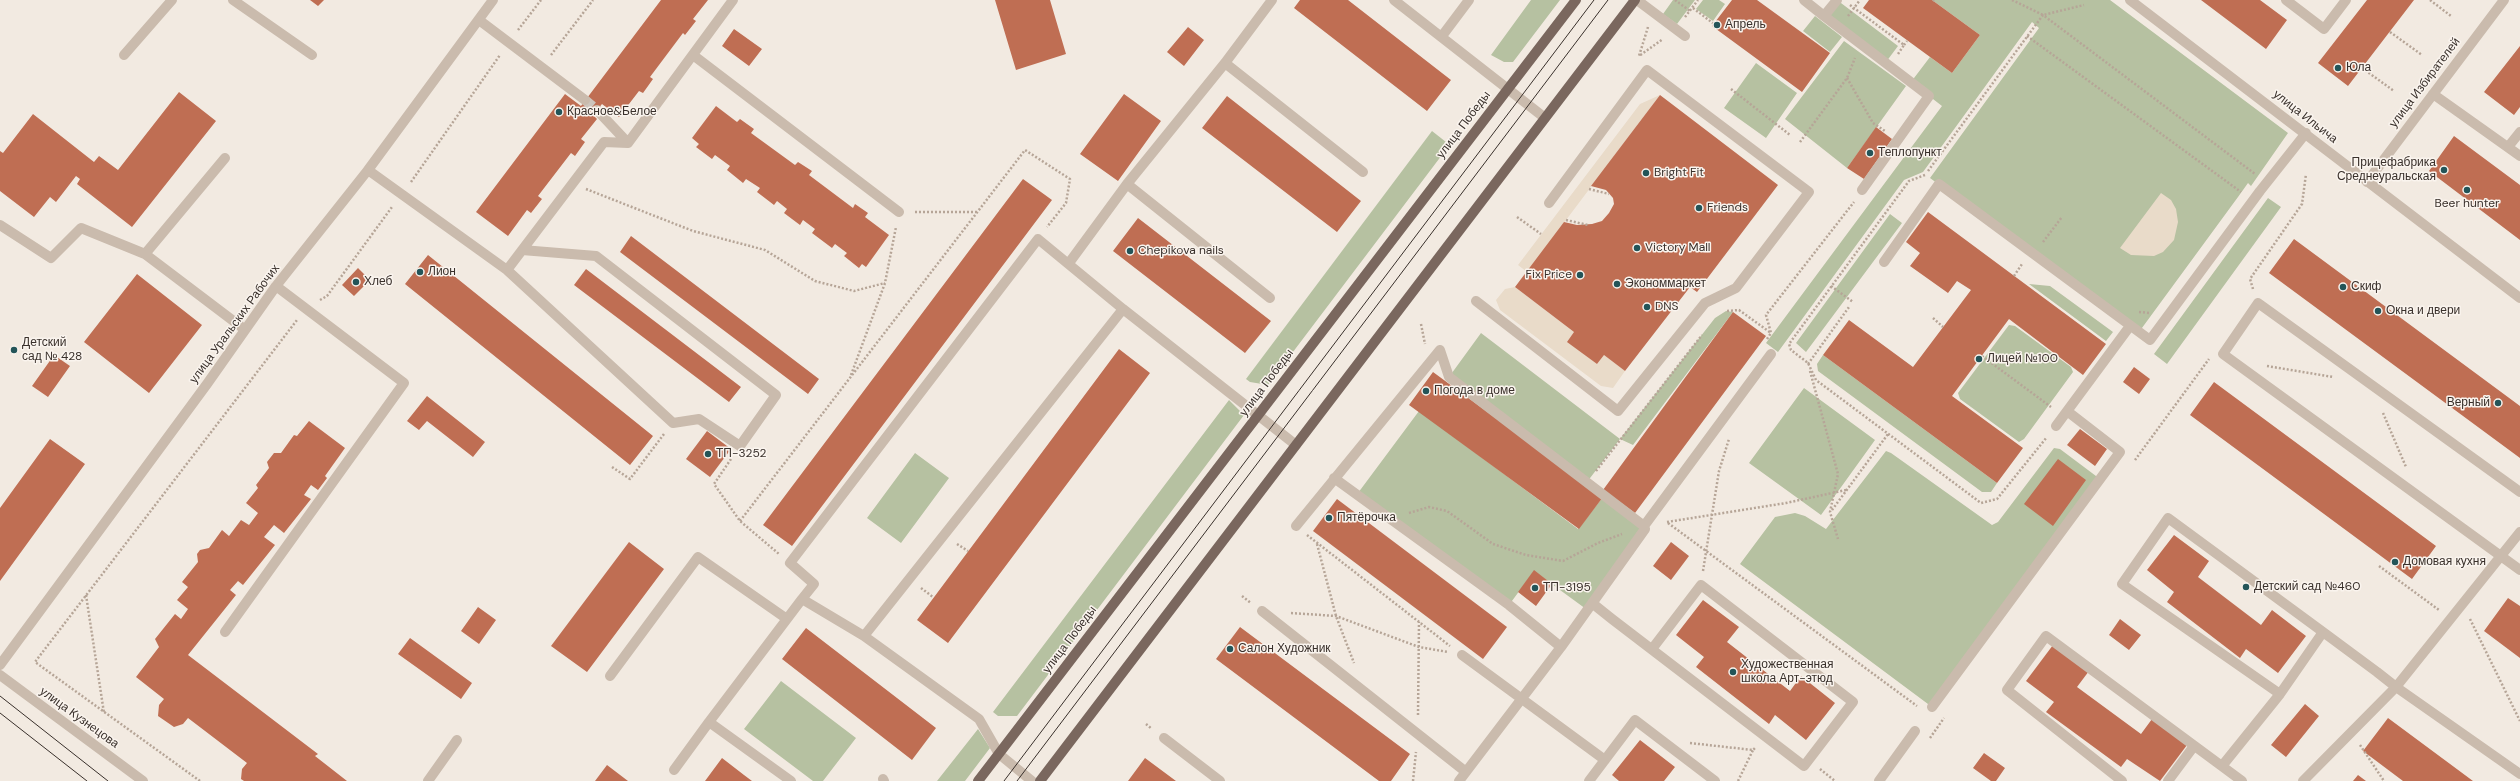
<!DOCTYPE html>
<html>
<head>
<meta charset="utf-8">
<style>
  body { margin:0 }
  canvas { display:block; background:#f2eae1 }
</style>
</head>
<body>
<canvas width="2520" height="781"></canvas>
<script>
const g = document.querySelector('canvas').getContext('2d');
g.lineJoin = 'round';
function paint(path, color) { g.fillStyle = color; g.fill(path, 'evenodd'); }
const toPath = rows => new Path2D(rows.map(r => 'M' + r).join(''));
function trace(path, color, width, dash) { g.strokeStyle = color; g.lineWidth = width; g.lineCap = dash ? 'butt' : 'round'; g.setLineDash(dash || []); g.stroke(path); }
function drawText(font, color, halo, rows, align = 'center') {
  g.font = font + ' "DM Sans",sans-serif'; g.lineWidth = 3; g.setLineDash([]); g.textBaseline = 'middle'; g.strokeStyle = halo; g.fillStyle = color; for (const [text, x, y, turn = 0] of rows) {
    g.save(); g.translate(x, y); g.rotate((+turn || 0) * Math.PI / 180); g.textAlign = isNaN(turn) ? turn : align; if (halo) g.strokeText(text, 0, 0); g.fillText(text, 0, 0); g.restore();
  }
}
const green = toPath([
  [1531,0,1560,0,1513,62,1504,62,1491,55],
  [1673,0,1695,0,1677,24,1663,14],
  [1703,0,1719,0,1725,4,1713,21,1696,9],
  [1837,0,1898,46,1886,62,1824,16],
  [1932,0,2110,0,2288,133,2251,186,2248,183,2238,197,2139,332,1930,178,2039,28,2032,22,1923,172,1904,180,1778,352,1766,343,1942,106,1911,82,1930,57,1952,73,1980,35],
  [1815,16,1842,37,1830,52,1803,31],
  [1844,41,1906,86,1847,168,1785,119],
  [1756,63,1797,93,1766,138,1724,108],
  [1432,131,1446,142,1448,147,1268,385,1250,382,1246,379],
  [2268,198,2281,207,2167,364,2154,354],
  [1890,214,1902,223,1806,352,1796,343],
  [2029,284,2050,286,2113,332,2106,341],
  [1726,311,1733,312,1633,445,1620,439,1587,482,1449,377,1481,333,1620,439,1715,318],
  [2009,325,2015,326,2071,367,2073,372,2024,439,2019,442,1960,399,1958,393],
  [1823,355,1997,483,1991,492,1982,492,1818,371,1817,364],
  [1804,388,1875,440,1821,515,1749,463],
  [1229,400,1244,415,1017,716,998,716,993,712],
  [1419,411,1578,529,1603,497,1645,529,1586,609,1534,571,1509,605,1358,493],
  [2054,448,2060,449,2100,479,1932,707,1740,564,1775,517,1795,513,1805,516,1826,529,1886,451,1891,453,1992,525,1998,522],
  [915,453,949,478,901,543,867,518],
  [781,681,856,738,823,781,813,781,744,729],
  [978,729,990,748,965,781,937,781]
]);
const plaza = toPath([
  [1660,95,1527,272,1518,265,1640,104],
  [2161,193,2171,200,2176,209,2178,222,2174,240,2163,252,2154,256,2131,255,2120,248],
  [1515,287,1574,332,1568,342,1597,364,1604,355,1625,371,1613,388,1601,386,1500,310,1496,300,1505,289]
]);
const building = toPath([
  [310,0,324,0,318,6],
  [661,0,708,0,693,19,696,21,685,35,683,33,650,77,653,79,643,93,639,91,619,117,602,104,593,115,597,119,581,139,585,142,575,156,571,153,538,196,542,199,531,213,527,210,508,236,476,212,565,94,581,106],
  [995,0,1050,0,1066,54,1016,70],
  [1300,0,1348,0,1451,80,1427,111,1294,8],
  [1732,0,1757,0,1830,53,1802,92,1712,26],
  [1869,0,1932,0,1980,35,1952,73,1863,8],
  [2201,0,2260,0,2287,20,2266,49],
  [2367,0,2414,0,2348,86,2318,63],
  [1188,27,1204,40,1184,66,1167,52],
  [734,29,762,49,749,66,722,46],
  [2520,46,2520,107,2514,115,2484,92],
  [179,92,216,121,132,227,77,184,80,179,76,176,56,202,50,197,34,217,0,191,0,151,3,153,33,114,94,162,99,156,118,170],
  [1124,94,1161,121,1118,181,1080,154],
  [1660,95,1778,185,1697,292,1690,287,1625,371,1604,355,1597,364,1567,342,1574,332,1515,287,1564,222,1577,225,1592,224,1602,221,1609,213,1614,204,1613,198,1606,190,1591,186],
  [1227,96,1361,201,1337,232,1202,128],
  [716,106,737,122,740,119,754,129,751,133,795,165,798,162,812,171,809,175,853,208,855,204,868,213,865,217,889,235,866,267,862,264,859,268,844,256,847,253,835,244,832,248,812,233,815,229,803,220,800,225,784,213,787,209,777,201,774,205,757,192,760,188,746,179,743,183,727,170,730,166,715,155,712,159,696,147,699,144,692,138],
  [1876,127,1892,139,1864,179,1847,168],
  [2454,136,2520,185,2520,240,2429,171],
  [1023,179,1052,200,792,546,763,525],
  [1928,212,2106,344,2083,375,2009,319,1952,396,2023,448,1997,483,1823,355,1849,320,1913,367,1971,290,1957,281,1948,293,1910,266,1920,253,1906,242],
  [1138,218,1271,321,1245,353,1113,251],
  [631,236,819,379,808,394,620,252],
  [2294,239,2520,406,2520,458,2269,273],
  [428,255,653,436,630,465,405,284],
  [358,268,370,280,354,296,342,285],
  [586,269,741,387,729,402,574,285],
  [137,274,202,325,149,393,84,342],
  [1733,312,1766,336,1635,513,1603,490],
  [1119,349,1150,373,948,643,917,620],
  [54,355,70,366,48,397,32,386],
  [2134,367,2150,379,2139,394,2123,382],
  [1433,372,1603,497,1579,529,1409,405],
  [2214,382,2436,546,2412,579,2190,415],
  [427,396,485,442,473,457,427,421,419,430,407,421],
  [309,421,345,448,325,476,327,478,318,490,311,485,304,495,311,499,284,533,274,525,264,537,275,545,243,585,238,581,230,590,236,595,188,655,318,754,315,756,347,781,244,781,241,779,242,769,247,763,188,718,183,724,174,727,158,716,159,705,164,699,136,677,159,647,155,639,175,614,181,619,188,609,177,600,188,587,182,582,198,562,197,554,200,550,209,548,222,530,229,536,241,520,249,525,258,513,246,503,258,488,256,485,269,468,267,462,274,453,281,453,294,435,297,436],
  [2080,429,2107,449,2095,466,2067,445],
  [707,431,731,449,710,477,686,459],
  [50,439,85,464,0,581,0,508],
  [2058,459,2086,480,2053,526,2024,504],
  [1337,499,1507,627,1483,659,1313,531],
  [2174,535,2209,561,2198,577,2261,625,2272,610,2306,636,2278,673,2246,649,2240,658,2167,602,2174,592,2147,570],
  [629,542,664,569,587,672,551,646],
  [1671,542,1689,556,1671,580,1653,566],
  [1534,570,1552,584,1536,606,1518,592],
  [2508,598,2520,606,2520,658,2484,631],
  [1703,600,1739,627,1727,642,1790,691,1801,676,1835,703,1806,740,1775,715,1769,724,1696,667,1704,657,1676,635],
  [478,607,496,620,479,644,461,631],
  [2120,619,2141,635,2129,650,2109,635],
  [1240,627,1410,754,1391,781,1379,781,1216,659],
  [806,628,936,728,912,760,782,659],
  [410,638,472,683,461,699,398,654],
  [2053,645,2089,671,2077,687,2141,734,2152,719,2187,745,2160,781,2127,759,2121,767,2046,712,2054,702,2026,681],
  [2305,704,2319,716,2286,757,2271,745],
  [2388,718,2473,781,2403,781,2363,751],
  [1640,740,1675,767,1664,781,1619,781,1612,775],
  [1984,753,2005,768,1996,781,1991,781,1973,768],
  [722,758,744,775,752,781,705,781],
  [1145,758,1176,781,1128,781],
  [607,765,628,781,595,781],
  [2358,775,2366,781,2353,781]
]);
const minorTunnel = toPath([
  [585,100,597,110]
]);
const path = toPath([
  [1675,0,1690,11],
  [2012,0,2043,15,2084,5],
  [2430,0,2451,16],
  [1933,1,1934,0],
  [1850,5,1904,45,1898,54],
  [1693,8,1714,24],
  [1848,16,1860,0],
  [1685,17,1698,0],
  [1648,27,1639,56,1663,39],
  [518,30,541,0],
  [2390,32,2422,55],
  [2027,36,2241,192],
  [1904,45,1907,41],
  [551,55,593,0],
  [2362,68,2394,91],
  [1847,78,1873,123,1885,131],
  [1731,89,1790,135],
  [1800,142,1847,78,1855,58],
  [1928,171,2043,15,2255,174],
  [1925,175,1909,181,1789,344,1791,350,1808,363,1816,380,1981,503,1997,499,2047,437],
  [411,182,500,55],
  [586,189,693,231,765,250,815,281,854,291,885,283],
  [1589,189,1609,194],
  [915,212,978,212],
  [1517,217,1541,234],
  [1566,220,1588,225],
  [2043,242,2062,217],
  [2014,276,2022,264],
  [1831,286,1853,302],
  [2253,289,2250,279,2302,204,2306,174],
  [320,300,327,296,392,207],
  [1727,311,1739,310,1771,333],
  [2139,312,2150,313],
  [1933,318,1943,327],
  [1421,324,1425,344],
  [1767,339,1771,333,1766,315,1854,202],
  [1982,356,2051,407],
  [1808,364,1849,307],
  [2267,366,2333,377],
  [1810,371,1838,474,1830,512,1838,539],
  [851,375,885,283,896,227],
  [2383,413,2406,467],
  [731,459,714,484,740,521,779,554],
  [2135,460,2209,359],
  [612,467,630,479,664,434],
  [1596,471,1702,335],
  [1832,510,1888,434],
  [1409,513,1429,507,1447,511,1493,544,1526,555,1563,561,1598,543,1622,534],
  [740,521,1025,150,1070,179,1066,203,1047,227],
  [1667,522,1786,503,1846,490],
  [1668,523,1917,706],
  [1307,535,1450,646],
  [957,544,968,551],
  [1317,544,1336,616,1354,663],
  [2379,566,2439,610],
  [1703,571,1719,471,1729,439],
  [921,588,933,597],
  [86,595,104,713],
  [1242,596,1251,603],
  [1291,613,1336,616,1419,647,1448,652],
  [2470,619,2520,721],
  [1418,715,1419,622],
  [1146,724,1152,729],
  [1930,738,1944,718],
  [1690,743,1753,750,1756,747],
  [2360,745,2384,781],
  [1820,769,1835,781],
  [200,781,35,662,297,320],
  [1413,781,1416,752],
  [1738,781,1753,750]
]);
const minor = toPath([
  [233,0,312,55],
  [1394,0,1545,118],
  [1637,0,1685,36],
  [1804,0,1824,16],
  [1837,0,1824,16,1929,96,1862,190],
  [2130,0,2520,298],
  [2286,0,2324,29,2346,0],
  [479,20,585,100],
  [1442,36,1469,0],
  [124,55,172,0],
  [693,55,899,212],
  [1225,63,1363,172],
  [2433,94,2520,156],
  [597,110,628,143],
  [2508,147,2520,132],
  [368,170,507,270,673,423,699,419,740,446,776,395,596,256,522,250],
  [2367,182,2504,0],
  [1127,184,1270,298],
  [0,225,51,258,81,228,145,254,244,329],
  [145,254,225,158],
  [1884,262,1939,184,2150,340,2260,191,2306,133],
  [1069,263,1127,184,1225,63,1272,0],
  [507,270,604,142,628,143,733,0],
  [1476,301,1618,411,1705,303,1736,288,1809,192,1647,70,1549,203],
  [1440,350,1449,377,1644,526],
  [2056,426,2130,326],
  [1334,478,1509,605,1561,647],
  [2520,492,2258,303,2223,354,2520,570],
  [1296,526,1440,350],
  [802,599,814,584,790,563,1038,239,1123,309],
  [1592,603,1612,619,1804,766,1853,702,1701,585,1652,649],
  [1262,611,1466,772],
  [225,632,404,383,276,286],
  [2323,632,2280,694,2122,584,2168,518,2323,632,2377,672,2396,687,2520,774],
  [864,636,979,719,999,754,1032,781],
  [1462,655,1605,760],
  [0,665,207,384,276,286,368,170,493,0],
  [0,675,143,781],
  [610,676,698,557,787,619],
  [1932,707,2120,452,2067,411],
  [709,722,802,599,864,636,1123,309,1296,445],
  [1164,738,1220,781],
  [2222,766,2280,694],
  [674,770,709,722,791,781],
  [883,779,884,781],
  [428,781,457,740],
  [1459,781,1561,647,1645,529,1644,526,1771,354],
  [1589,781,1635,720,1715,781],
  [1879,781,1915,731],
  [2122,781,2007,690,2046,636,2242,781],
  [2168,781,2194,746],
  [2303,781,2396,687,2520,532]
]);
const major = toPath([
  [978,781,1576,0],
  [1040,781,1635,0]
]);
const tram = toPath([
  [0,696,108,781],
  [0,713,87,781],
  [1004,781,1594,0],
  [1017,781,1608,0]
]);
const markers = [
  [1717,25,4,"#235458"],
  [2338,68,4,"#235458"],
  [559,112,4,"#235458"],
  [1870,153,4,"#235458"],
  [2444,170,4,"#235458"],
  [1646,173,4,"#235458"],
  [2467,190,4,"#235458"],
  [1699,208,4,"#235458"],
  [1637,248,4,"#235458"],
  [1130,251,4,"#235458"],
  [420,272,4,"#235458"],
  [1580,275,4,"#235458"],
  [356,282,4,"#235458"],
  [1617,284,4,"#235458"],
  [2343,287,4,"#235458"],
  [1647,307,4,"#235458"],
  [2378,311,4,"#235458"],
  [14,350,4,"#235458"],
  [1979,359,4,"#235458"],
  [1426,391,4,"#235458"],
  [2498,403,4,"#235458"],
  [708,454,4,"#235458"],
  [1329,518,4,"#235458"],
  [2395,562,4,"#235458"],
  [2246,587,4,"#235458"],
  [1535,588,4,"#235458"],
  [1230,649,4,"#235458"],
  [1733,672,4,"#235458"]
];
const poiNames = [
  ["Апрель",1725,25],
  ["Юла",2346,68],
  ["Красное&Белое",567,112],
  ["Теплопункт",1878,153],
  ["Прицефабрика",2436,163,"right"],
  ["Среднеуральская",2436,177,"right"],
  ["Bright Fit",1654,173],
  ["Beer hunter",2467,204,"center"],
  ["Friends",1707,208],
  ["Victory Mall",1645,248],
  ["Chepikova nails",1138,251],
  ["Лион",428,272],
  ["Fix Price",1572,275,"right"],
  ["Хлеб",364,282],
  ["Экономмаркет",1625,284],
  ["Скиф",2351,287],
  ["DNS",1655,307],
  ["Окна и двери",2386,311],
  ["Детский",22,343],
  ["сад № 428",22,357],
  ["Лицей №100",1987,359],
  ["Погода в доме",1434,391],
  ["Верный",2490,403,"right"],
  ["ТП-3252",716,454],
  ["Пятёрочка",1337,518],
  ["Домовая кухня",2403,562],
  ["Детский сад №460",2254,587],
  ["ТП-3195",1543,588],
  ["Салон Художник",1238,649],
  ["Художественная",1741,665],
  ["школа Арт-этюд",1741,679]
];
const streetNames = [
  ["улица Избирателей",2425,83,-53],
  ["улица Ильича",2305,117,38],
  ["улица Победы",1464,125,-53],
  ["улица Уральских Рабочих",235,324,-54],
  ["улица Победы",1267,383,-53],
  ["улица Победы",1070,640,-53],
  ["улица Кузнецова",79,718,36]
];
paint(green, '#b6c1a1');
paint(plaza, '#e9dbc9');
paint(building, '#bf6e53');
trace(minorTunnel, '#cdc5bd', 10, [10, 5]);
trace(path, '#b6a597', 2.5, [2, 2]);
trace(minor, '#cabbad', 10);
trace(major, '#7a675e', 10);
trace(tram, '#39302b', 1);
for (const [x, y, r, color] of markers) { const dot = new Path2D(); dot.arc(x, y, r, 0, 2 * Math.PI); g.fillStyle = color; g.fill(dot); trace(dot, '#faf4ee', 1.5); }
drawText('12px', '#39302b', '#faf4ee', poiNames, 'left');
drawText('12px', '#39302b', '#faf4ee', streetNames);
</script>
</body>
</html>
